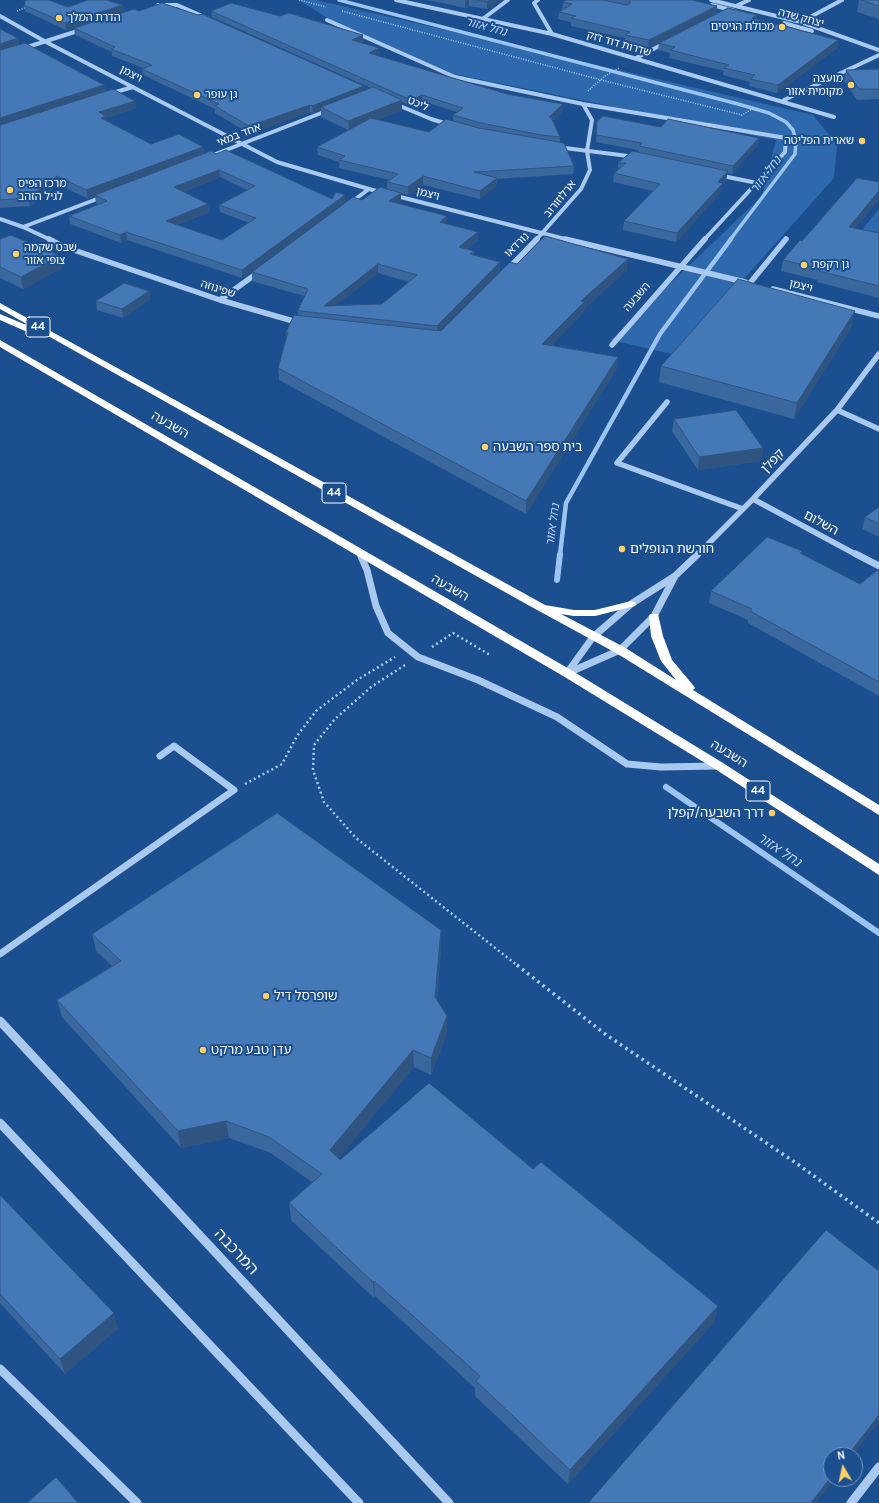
<!DOCTYPE html>
<html>
<head>
<meta charset="utf-8">
<style>
  body { margin:0 }
  #map { position:relative; width:879px; height:1503px; overflow:hidden; background:#1b4f8f; font-family:Karla,sans-serif }
  canvas { display:block }
  .north { position:absolute; left:823px; top:1447px; width:40px; height:40px; box-sizing:border-box; background:#1b4f8f; border:1px solid #7695bc; border-radius:50%; rotate:351deg; font-size:11px; font-weight:700; line-height:16px; text-align:center; color:#fff }
  .north::after { content:''; display:block; margin:auto; width:14px; height:18px; background:#ffd166; clip-path:polygon(50% 0,100% 100%,50% 72%,0 100%) }
</style>
</head>
<body>
<div id="map">
<canvas width="879" height="1503"></canvas>
<div class="north">N</div>
</div>
<script>
const g = document.querySelector('canvas').getContext('2d');
g.lineJoin = 'round';
function paint(path, color) { g.fillStyle = color; g.fill(path, 'evenodd'); }
const toPath = rows => new Path2D(rows.map(r => 'M' + r).join(''));
function trace(path, color, width, dash) { g.strokeStyle = color; g.lineWidth = width; g.lineCap = dash ? 'butt' : 'round'; g.setLineDash(dash || []); g.stroke(path); }
function drawText(font, color, halo, rows, align = 'center') {
  g.font = font + ' Karla,"Noto Sans Hebrew",sans-serif'; g.lineWidth = 4; g.setLineDash([]); g.textBaseline = 'middle'; g.strokeStyle = halo; g.fillStyle = color; for (const [text, x, y, turn = 0] of rows) {
    g.save(); g.translate(x, y); g.rotate((+turn || 0) * Math.PI / 180); g.textAlign = isNaN(turn) ? turn : align; if (halo) g.strokeText(text, 0, 0); g.fillText(text, 0, 0); g.restore();
  }
}
const green = toPath([
  [299,0,316,0,813,115,837,145,834,178,676,355,611,340,762,196,776,140,454,74,334,22],
  [879,209,879,242,856,237]
]);
const streamFar2 = toPath([
  [339,0,738,104,769,113,786,122,793,130,796,141,795,154,730,240]
]);
const streamFar1 = toPath([
  [560,555,566,503,660,334,731,239]
]);
const stream = toPath([
  [557,580,560,554],
  [666,787,879,933]
]);
const pathFar2 = toPath([
  [299,0,326,7],
  [17,11,27,7],
  [342,11,601,80,742,115,754,108],
  [588,91,605,76,619,68]
]);
const pathFar1 = toPath([
  [432,647,453,633,490,655],
  [405,665,371,687,335,719,314,745,313,770,324,802,356,838,518,966],
  [245,784,282,764,297,736,316,711,357,680,395,657]
]);
const path = toPath([
  [517,965,605,1034,796,1163,879,1223]
]);
const minorFar3 = toPath([
  [396,0,552,34,834,117],
  [538,0,534,3,552,34],
  [711,0,801,22,879,50],
  [158,5,177,5,209,19],
  [712,5,735,11],
  [736,6,749,0],
  [0,16,46,42,277,162,369,189,569,240],
  [484,18,508,0],
  [327,20,455,77,583,104,786,138,785,152,704,240],
  [801,22,842,0],
  [784,23,812,31],
  [21,49,84,29],
  [636,58,667,42],
  [109,94,133,87],
  [784,100,879,55],
  [393,103,431,119,451,125],
  [557,147,636,157],
  [208,157,329,110],
  [718,175,757,183],
  [350,203,369,189],
  [0,219,23,227,51,240],
  [23,227,105,196],
  [536,240,581,189,590,170,587,151,592,120,583,104],
  [785,240,786,239]
]);
const minorFar2 = toPath([
  [49,239,62,246,220,300,300,323],
  [565,239,745,282],
  [508,269,537,239],
  [750,283,786,239],
  [773,289,879,316],
  [220,300,260,271],
  [612,345,705,239],
  [667,402,617,463,743,509],
  [837,410,879,429],
  [753,499,857,555],
  [360,553,361,555],
  [697,555,753,499,837,410,879,354]
]);
const minorFar1 = toPath([
  [360,554,367,570,376,606,388,633,418,657,478,680,557,717,627,764,661,767,718,766],
  [856,554,879,566],
  [567,673,593,637,631,604,675,576,698,554],
  [568,673,620,650,654,616,675,576],
  [0,954,234,790,174,746,160,756]
]);
const minor = toPath([
  [0,1021,449,1503],
  [0,1123,359,1503],
  [0,1369,137,1503],
  [851,1503,879,1467]
]);
const highway = toPath([
  [0,303,545,605,574,610,595,610,631,601,635,602,636,604,635,606,595,616,574,616,561,614,624,647,676,680,661,661,651,636,649,616,650,614,658,614,663,636,672,660,693,685,695,688,693,690,879,805,879,815,616,653,528,605,0,309,0,303],
  [0,314,31,327,32,329,28,332,25,331,0,320,0,314],
  [0,340,571,670,723,763,879,864,879,875,715,769,563,676,0,347,0,340]
]);
const wall = toPath([
  [428,0,500,0,487,9,469,6,465,8],
  [566,0,692,0,717,6,716,13,648,48,625,42,625,38,571,26,571,22,558,19,559,12,563,9,562,9,563,2],
  [859,0,879,0,879,19,857,12],
  [24,5,68,7,123,5,124,12,66,30,25,11],
  [211,11,280,16,363,35,363,41,360,43,379,48,379,55,377,56,507,94,563,104,563,111,553,120,560,137,560,143,574,166,573,174,497,179,496,186,480,199,423,185,408,195,401,193,401,201,397,203,447,224,478,232,478,240,467,249,474,251,474,255,500,262,500,271,444,328,517,264,627,270,584,309,583,313,552,345,618,357,617,368,526,514,279,380,278,368,286,339,286,332,298,315,298,310,304,296,252,281,252,272,362,200,387,189,387,182,389,180,339,168,339,162,318,155,317,147,348,130,321,117,321,110,313,113,310,112,250,134,215,113,215,109,143,75,142,69,143,68,112,56,112,52,75,35,74,28,364,86,365,91,371,88,212,17],
  [422,101,457,112,453,115,453,121,429,132,377,120,402,110,402,102,411,106],
  [378,273,409,282,382,304,336,305],
  [757,15,757,19,838,40,837,48,777,93,749,86,750,82,723,75,724,71,669,58,670,53,658,50,659,43],
  [0,29,18,38,19,44,104,85,105,92,135,101,136,108,106,118,107,121,151,144,204,154,216,154,332,199,345,202,242,278,127,240,121,243,70,224,69,216,99,204,96,203,95,196,88,199,58,184,30,206,0,208],
  [220,177,247,190,219,205,220,212,249,223,222,240,177,225,209,212,208,204,183,192],
  [879,69,879,99,857,100,844,81,846,70],
  [597,121,661,127,759,138,758,145,732,174,727,173,726,180,722,185,721,192,676,242,623,230,624,221,653,191,613,182,614,173,618,170,618,163,638,152,638,150,596,142],
  [879,199,855,228,879,233,879,298,817,282,818,280,781,271,783,260,802,241],
  [0,239,62,268,23,289,0,278],
  [149,291,150,299,123,318,97,310,96,301],
  [852,326,794,419,659,382,661,366],
  [674,419,763,448,761,461,698,470,672,431],
  [879,507,879,537,862,529,865,517],
  [802,551,802,554,860,584,879,569,879,696,748,623,748,620,709,603,711,591],
  [92,934,441,947,437,999,447,1033,431,1075,414,1067,338,1158,340,1160,533,1169,718,1306,714,1322,568,1484,475,1396,475,1388,375,1296,374,1298,291,1220,289,1203,313,1183,271,1153,229,1138,181,1148,62,1017,57,1000,112,966,96,951],
  [0,1195,118,1328,65,1374,0,1303]
]);
const shadedWall = toPath([
  [467,0,469,0,469,6,465,8,465,1],
  [490,0,500,0,487,9,487,2],
  [123,5,124,12,66,30,65,23],
  [717,6,716,13,648,48,649,40],
  [757,15,756,22,752,18],
  [363,35,363,41,352,46,352,40],
  [18,38,19,45,0,51,0,44],
  [838,40,837,48,777,93,778,85],
  [379,48,379,55,369,59,369,53],
  [104,85,105,92,0,126,0,118],
  [364,86,365,93,321,107,321,110,313,113,312,106],
  [422,95,422,101,411,106,411,100],
  [402,100,402,110,349,131,348,121],
  [135,101,136,108,106,118,107,124,102,125,99,112],
  [563,104,563,111,549,123,549,117],
  [310,105,310,112,250,134,249,126],
  [759,138,758,145,732,174,733,166],
  [203,147,204,154,88,199,86,190],
  [219,170,220,177,175,195,174,187],
  [728,171,726,180,722,185,721,192,676,242,677,233,718,182],
  [57,176,58,184,30,206,28,198],
  [423,176,423,185,408,195,408,187],
  [497,178,496,186,480,199,480,191],
  [879,191,879,199,847,238,849,227],
  [401,193,401,201,389,209,389,201],
  [345,195,345,202,242,278,242,270],
  [208,204,209,212,167,229,166,221],
  [447,216,447,225,440,222],
  [126,232,127,240,121,243,120,235],
  [478,232,478,240,459,255,459,247],
  [60,256,62,268,23,289,21,277],
  [628,259,627,270,584,309,583,313,542,356,542,344,581,301],
  [500,262,500,271,437,335,437,326],
  [378,264,378,273,325,314,324,306],
  [149,291,150,299,123,318,122,309],
  [855,311,852,326,794,419,797,403],
  [618,357,617,368,526,514,526,501],
  [763,448,761,461,698,470,699,457],
  [441,930,441,947,435,1014,435,997],
  [447,1016,447,1033,431,1075,431,1058],
  [413,1050,414,1067,332,1167,330,1150],
  [226,1121,229,1138,181,1148,178,1131],
  [374,1281,375,1296,374,1298,373,1282],
  [718,1306,714,1322,568,1484,570,1470],
  [114,1313,118,1328,65,1374,60,1359],
  [879,1415,879,1422,853,1455,848,1455],
  [831,1477,831,1479,835,1479,816,1503,811,1503]
]);
const building = toPath([
  [26,0,49,0,68,7,88,0,106,0,123,5,65,23,24,5,26,0],
  [477,0,490,0,487,2,477,0],
  [566,0,603,0,627,5,631,3,629,0,692,0,717,6,649,40,625,35,630,32,571,18,576,16,559,12,572,4,563,2,566,0],
  [862,0,879,0,879,6,862,0],
  [162,3,198,15,202,14,364,86,312,106,310,105,249,126,215,106,219,104,142,69,152,65,111,49,115,47,74,28,134,9,139,11,162,3],
  [231,3,280,16,289,13,363,35,352,40,379,48,369,53,507,94,563,104,549,117,551,117,560,137,541,135,481,123,453,115,463,108,422,95,411,100,211,11,231,3],
  [728,8,757,15,752,18,838,40,778,85,750,79,755,75,724,68,729,65,670,50,675,47,659,43,728,8],
  [0,29,18,38,0,44,0,29],
  [25,43,104,85,0,118,0,50,25,43],
  [879,69,879,89,859,89,846,70,879,69],
  [373,87,402,100,348,121,321,107,373,87],
  [113,89,135,101,99,112,106,116,101,118,151,144,179,134,203,147,86,190,57,176,28,198,0,200,0,125,113,89],
  [603,116,661,127,668,119,759,138,733,166,639,146,642,143,596,135,597,121,603,116],
  [371,118,429,132,446,119,479,128,564,143,574,166,474,172,497,178,480,191,423,176,408,187,387,182,398,174,339,160,345,156,317,147,371,118],
  [226,150,332,199,336,192,345,195,242,270,126,232,120,235,69,216,107,201,95,195,211,151,216,154,226,150],
  [219,170,255,186,219,205,256,218,222,240,166,221,208,204,174,187,219,170],
  [632,151,728,171,718,182,723,183,677,233,624,221,660,184,614,173,626,163,618,163,632,151],
  [857,178,879,182,879,191,849,227,879,233,879,286,819,271,821,269,783,260,800,240,802,241,857,178],
  [380,187,401,193,389,201,447,216,440,222,478,232,459,247,474,251,470,254,500,262,437,326,301,311,298,310,308,289,252,272,353,197,362,200,380,187],
  [378,264,417,275,382,304,324,306,378,264],
  [11,235,60,256,21,277,0,267,0,239,11,235],
  [545,236,628,259,581,301,584,302,542,344,618,357,526,501,278,368,288,332,286,332,294,315,441,331,510,262,517,264,545,236],
  [738,279,855,311,797,403,661,366,738,279],
  [124,283,149,291,122,309,96,301,124,283],
  [736,410,763,448,699,457,674,419,736,410],
  [879,507,879,524,865,517,879,507],
  [767,537,802,551,800,553,860,584,879,569,879,682,750,611,752,609,711,591,767,537],
  [277,813,441,930,435,997,447,1016,431,1058,413,1050,330,1150,340,1160,429,1083,533,1169,541,1162,718,1306,570,1470,476,1381,480,1376,374,1281,373,1282,289,1203,322,1174,269,1137,226,1121,178,1131,57,1000,121,961,92,934,277,813],
  [0,1195,114,1313,60,1359,0,1294,0,1195],
  [826,1230,879,1271,879,1415,848,1455,831,1455,831,1477,811,1503,588,1503,826,1230],
  [56,1477,78,1503,27,1503,56,1477]
]);
const markers = [
  [59,18,4,"#ffd166"],
  [782,27,4,"#ffd166"],
  [851,85,4,"#ffd166"],
  [197,95,4,"#ffd166"],
  [862,141,4,"#ffd166"],
  [10,190,4,"#ffd166"],
  [16,254,4,"#ffd166"],
  [804,265,4,"#ffd166"],
  [485,447,4,"#ffd166"],
  [622,549,4,"#ffd166"],
  [772,813,4,"#ffd166"],
  [266,996,4,"#ffd166"],
  [203,1050,4,"#ffd166"]
];
const farPoinames = [
  ["הדרת המלך",67,18],
  ["מכולת הגיסים",774,27,"right"],
  ["מועצה",843,79,"right"],
  ["מקומית אזור",843,92,"right"],
  ["גן עופר",205,95],
  ["שארית הפליטה",854,141,"right"],
  ["מרכז הפיס",18,184],
  ["לגיל הזהב",18,197],
  ["שבט שקמה",24,248],
  ["צופי אזור",24,261],
  ["גן רקפת",812,265]
];
const farStreetnames = [
  ["יצחק שדה",801,18,15],
  ["שדרות דוד ז'זק",619,44,16],
  ["ויצמן",131,74,27],
  ["ליכט",418,104,23],
  ["אחד במאי",239,135,-21],
  ["ויצמן",428,194,15],
  ["ארלוזורוב",560,199,-51],
  ["נורדאו",517,245,-45],
  ["ויצמן",801,286,14],
  ["שפינוזה",218,289,18],
  ["השבעה",637,297,-49]
];
const farWaternames = [
  ["נחל אזור",486,27,15],
  ["נחל אזור",766,175,-53],
  ["נחל אזור",553,525,-82]
];
const shields = [
  [38,327,24],
  [334,493,24],
  [758,791,24]
];
const shieldNames = [
  ["44",38,327],
  ["44",334,493],
  ["44",758,791]
];
const streetNames = [
  ["השבעה",170,425,30],
  ["קפלן",773,461,-46],
  ["השלום",821,523,28],
  ["השבעה",450,588,30],
  ["השבעה",729,754,32]
];
const poiNames = [
  ["בית ספר השבעה",493,447],
  ["חורשת הנופלים",630,549],
  ["דרך השבעה/קפלן",764,813,"right"],
  ["שופרסל דיל",274,996],
  ["עדן טבע מרקט",211,1050]
];
const waterNames = [
  ["נחל אזור",779,850,34]
];
const nearStreetnames = [
  ["המרכבה",236,1252,47]
];
paint(green, '#2e69ad');
trace(streamFar2, '#9cc4f0', 3.5);
trace(streamFar1, '#9cc4f0', 4.5);
trace(stream, '#9cc4f0', 6);
trace(pathFar2, '#a9c9ee', 1.5, [1, 1.5]);
trace(pathFar1, '#a9c9ee', 2.5, [2, 3]);
trace(path, '#a9c9ee', 3.5, [2.5, 4]);
trace(minorFar3, '#a9c9ee', 4);
trace(minorFar2, '#a9c9ee', 5.5);
trace(minorFar1, '#a9c9ee', 7);
trace(minor, '#a9c9ee', 9);
paint(highway, '#fff');
paint(wall, '#3a679d');
paint(shadedWall, '#305480');
paint(building, '#4478b7');
trace(building, '#305480', 1);
for (const [x, y, r, color] of markers) { const dot = new Path2D(); dot.arc(x, y, r, 0, 2 * Math.PI); g.fillStyle = color; g.fill(dot); trace(dot, '#1b4f8f', 1.5); }
drawText('11px', '#fff', '#1b4f8f', farPoinames, 'left');
drawText('11px', '#fff', '#1b4f8f', farStreetnames);
drawText('italic 12px', '#b5d3f5', '#1b4f8f', farWaternames);
for (const [x, y, w] of shields) { const box = new Path2D(); box.roundRect(x - w / 2, y - 10, w, 20, 3); g.fillStyle = '#1b4f8f'; g.fill(box); trace(box, '#fff', 1); }
drawText('bold 12px', '#fff', null, shieldNames);
drawText('13px', '#fff', '#1b4f8f', streetNames);
drawText('13px', '#fff', '#1b4f8f', poiNames, 'left');
drawText('italic 14px', '#b5d3f5', '#1b4f8f', waterNames);
drawText('16px', '#fff', '#1b4f8f', nearStreetnames);
</script>
</body>
</html>
